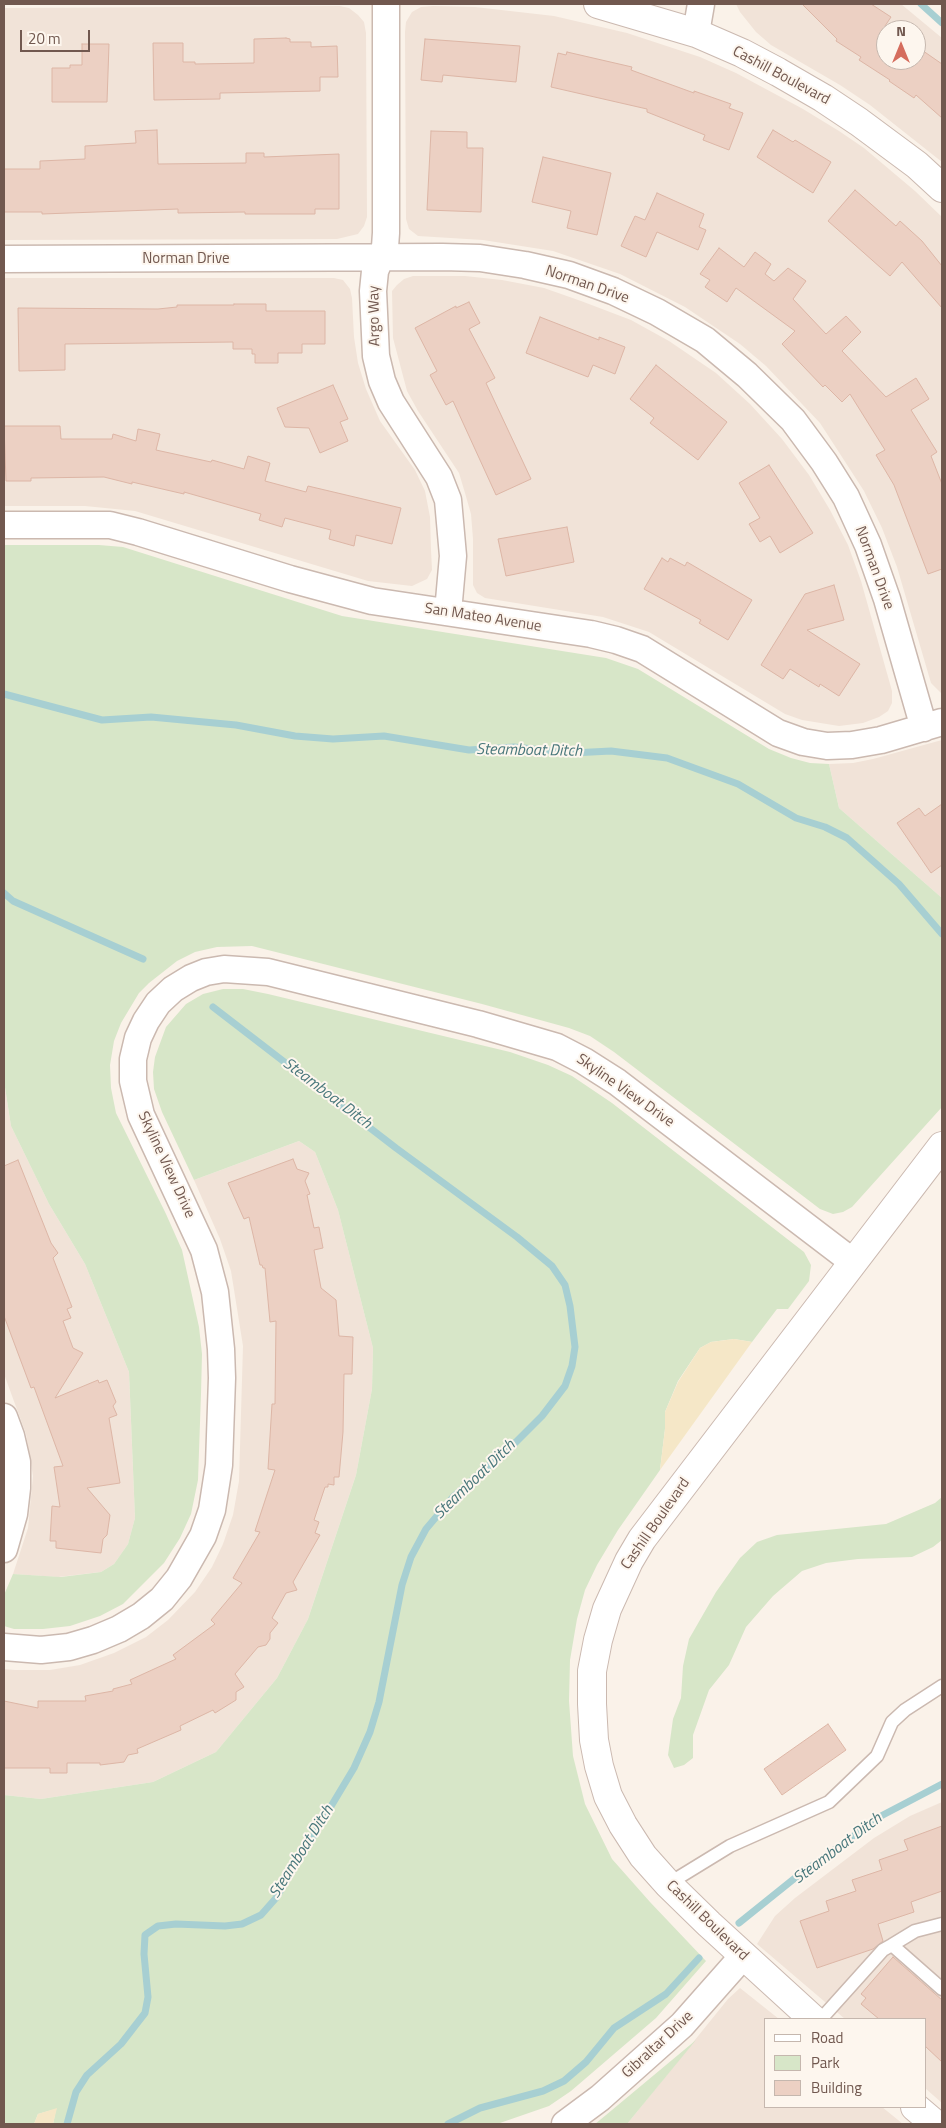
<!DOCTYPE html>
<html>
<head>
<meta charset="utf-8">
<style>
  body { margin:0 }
  #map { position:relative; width:946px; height:2128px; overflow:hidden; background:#faf2e9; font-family:"Titillium Web",sans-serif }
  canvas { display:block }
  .frame { position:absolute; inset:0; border:5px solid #71584f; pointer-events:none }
  .legend { position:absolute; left:764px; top:2018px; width:162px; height:90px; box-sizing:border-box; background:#fdf6ee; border:1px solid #c5b7ae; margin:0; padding:6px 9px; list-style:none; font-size:15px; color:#71584f }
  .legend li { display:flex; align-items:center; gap:10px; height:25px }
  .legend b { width:25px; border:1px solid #c5b7ae }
  .north { position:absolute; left:876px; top:20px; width:50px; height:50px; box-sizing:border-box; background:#fdf6ee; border:1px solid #c5b7ae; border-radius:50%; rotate:0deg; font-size:14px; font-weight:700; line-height:20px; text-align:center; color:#71584f }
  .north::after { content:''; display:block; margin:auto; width:18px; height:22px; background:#d56d5d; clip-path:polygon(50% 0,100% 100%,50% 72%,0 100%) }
  .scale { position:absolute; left:20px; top:30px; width:70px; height:22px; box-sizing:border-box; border:2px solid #71584f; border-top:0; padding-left:6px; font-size:15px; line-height:18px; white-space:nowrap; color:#71584f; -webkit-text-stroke:4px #fdf6ee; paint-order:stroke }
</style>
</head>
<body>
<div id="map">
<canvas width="946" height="2128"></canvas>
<div class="frame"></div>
<ul class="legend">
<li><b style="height:6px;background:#fff"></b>Road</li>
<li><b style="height:14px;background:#d7e6c8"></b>Park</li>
<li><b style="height:14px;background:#ecd0c3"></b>Building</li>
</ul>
<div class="north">N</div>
<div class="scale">20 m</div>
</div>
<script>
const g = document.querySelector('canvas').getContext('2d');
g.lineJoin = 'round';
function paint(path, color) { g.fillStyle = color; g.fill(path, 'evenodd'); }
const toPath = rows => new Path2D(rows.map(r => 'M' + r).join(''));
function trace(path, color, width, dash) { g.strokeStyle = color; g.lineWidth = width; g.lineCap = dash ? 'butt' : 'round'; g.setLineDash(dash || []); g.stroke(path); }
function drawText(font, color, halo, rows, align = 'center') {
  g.font = font + ' "Titillium Web",sans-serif'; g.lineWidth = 4; g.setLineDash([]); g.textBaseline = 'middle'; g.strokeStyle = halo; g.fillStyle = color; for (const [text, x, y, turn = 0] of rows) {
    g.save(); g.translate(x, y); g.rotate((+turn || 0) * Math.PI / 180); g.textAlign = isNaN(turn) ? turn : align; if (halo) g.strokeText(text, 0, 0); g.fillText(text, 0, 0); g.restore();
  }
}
const residential = toPath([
  [736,4,901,4,942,38,942,162,870,105,840,85,771,45,756,32,740,12],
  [886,30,916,30,916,60,886,60],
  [340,6,349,8,358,15,364,22,366,33,367,217,364,226,358,234,337,239,4,240,4,8],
  [433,6,475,7,554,16,627,33,700,57,736,73,803,109,839,131,864,148,915,191,942,217,942,694,931,683,897,567,882,528,864,491,820,423,766,366,740,344,685,307,620,274,553,251,483,240,418,236,409,229,406,219,405,32,406,22,412,12,421,7],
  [413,276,465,276,502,280,544,288,581,301,631,320,669,341,716,373,750,404,782,439,809,475,830,510,848,545,861,581,892,691,892,703,888,711,879,717,863,723,839,726,802,720,785,714,649,632,603,617,485,598,477,593,473,585,473,539,471,514,465,493,459,473,418,411,407,391,393,338,392,291,397,285,404,279],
  [4,278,334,278,343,280,350,289,352,298,354,337,358,363,366,389,380,421,415,470,425,491,430,517,431,550,432,570,427,579,412,586,368,581,135,511,85,506,4,506],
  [942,740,942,898,839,808,829,764,853,763,873,759],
  [4,1081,11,1126,49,1204,85,1264,129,1372,135,1518,128,1544,114,1564,101,1572,58,1577,13,1574,28,1528,33,1476,26,1434,4,1374],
  [299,1141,315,1152,338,1210,373,1348,372,1389,356,1475,308,1619,277,1678,216,1752,153,1782,41,1799,4,1795,4,1669,15,1670,50,1670,80,1665,114,1653,146,1637,168,1620,195,1592,212,1567,223,1544,233,1515,239,1481,243,1346,231,1271,220,1239,194,1180],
  [942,1802,942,2103,925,2088,925,2019,845,2019,757,1944,775,1916,795,1898,874,1838,910,1816],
  [740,1988,779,2019,765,2019,765,2107,882,2107,903,2124,627,2124,728,1999]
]);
const green = toPath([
  [4,545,99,545,123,547,342,616,606,658,638,669,769,749,791,758,810,763,829,764,839,808,942,898,942,1107,852,1207,843,1212,833,1214,820,1209,614,1052,590,1036,569,1028,482,1004,252,946,217,947,195,952,177,961,149,983,139,993,121,1023,114,1041,110,1065,111,1088,116,1113,166,1214,182,1250,199,1327,202,1354,201,1394,198,1480,191,1514,180,1538,164,1563,123,1604,100,1616,70,1626,43,1629,14,1629,4,1626,4,1595,13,1574,61,1577,101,1572,114,1564,128,1544,135,1518,129,1372,85,1264,49,1204,11,1126,4,1081],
  [223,989,243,989,268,994,510,1052,548,1065,572,1076,612,1103,804,1252,811,1265,809,1281,788,1309,777,1309,752,1342,734,1339,711,1342,700,1348,678,1381,665,1412,665,1429,660,1470,618,1530,597,1565,585,1590,577,1619,570,1660,569,1701,573,1756,585,1804,612,1859,650,1902,706,1961,656,2018,571,2091,549,2106,497,2124,53,2124,56,2109,38,2114,34,2124,4,2124,4,1795,41,1799,153,1782,216,1752,277,1678,308,1619,356,1475,372,1389,373,1348,338,1210,315,1152,299,1141,194,1180,162,1112,154,1089,153,1072,155,1057,166,1027,186,1004,203,994],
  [942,1497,942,1540,933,1547,912,1557,858,1559,826,1563,802,1571,773,1596,746,1627,729,1665,709,1690,693,1735,693,1758,684,1765,674,1768,668,1755,673,1719,681,1698,683,1666,689,1639,716,1592,740,1558,757,1542,777,1535,886,1524,935,1503],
  [696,2040,627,2124,595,2124,606,2115]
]);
const sand = toPath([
  [734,1339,752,1342,660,1470,665,1429,665,1412,678,1382,700,1348,711,1342],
  [57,2108,53,2124,34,2124,38,2114]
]);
const stream = toPath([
  [921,4,942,23],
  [4,694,102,720,151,717,236,725,295,736,333,739,384,736,469,750,514,747,572,753,611,751,667,758,738,784,796,818,825,827,847,838,899,884,942,934],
  [4,893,13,901,143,959],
  [739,1923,795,1878,881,1816,942,1784],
  [67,2124,76,2092,87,2075,121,2044,145,2013,148,1997,144,1954,145,1935,158,1926,176,1924,225,1926,242,1924,261,1915,276,1898,354,1768,370,1732,379,1702,402,1585,411,1557,426,1529,453,1497,516,1442,542,1416,565,1386,572,1366,575,1347,570,1306,565,1285,552,1266,517,1237,396,1148,213,1007],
  [448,2124,480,2108,543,2091,564,2081,586,2062,614,2028,666,1994,699,1958]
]);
const building = toPath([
  [802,4,871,4,891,17,885,26,892,30,886,30,886,60,916,60,916,46,942,64,942,118,916,95,914,98,889,81,890,80,859,60,861,57,836,41,837,39,802,4],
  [286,38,290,39,290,42,311,42,311,47,337,46,338,77,320,77,320,91,220,93,220,99,154,100,153,43,183,43,183,62,195,62,195,64,254,63,254,39,286,38],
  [425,39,520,46,516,82,443,75,442,82,421,80,425,39],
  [82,44,109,44,107,102,52,102,52,68,70,68,70,65,82,65,82,44],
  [567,52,632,67,631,70,694,93,694,91,731,104,729,108,743,113,729,150,703,140,705,135,647,112,647,109,551,87,558,53,566,55,567,52],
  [157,130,158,164,246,163,246,153,264,153,264,157,339,154,339,209,315,209,315,214,245,214,245,212,178,213,178,209,42,214,42,212,4,212,4,169,40,169,40,161,85,159,85,146,136,143,135,131,157,130],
  [773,130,793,142,795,140,831,162,813,193,757,157,773,130],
  [431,131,467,132,467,148,483,148,481,212,427,210,431,131],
  [543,157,611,173,597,235,567,228,571,211,532,202,543,157],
  [855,190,896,226,900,221,922,241,942,266,942,308,902,262,890,276,828,221,855,190],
  [657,193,704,214,699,227,706,230,698,250,657,232,646,257,621,246,635,216,645,220,657,193],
  [719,248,744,267,755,252,771,264,765,274,774,281,788,268,806,281,793,299,826,334,846,316,861,332,842,351,886,397,916,378,929,399,911,410,937,452,931,456,942,484,942,569,928,574,894,485,876,455,885,450,850,394,842,402,825,385,823,387,782,344,795,331,736,288,727,302,705,287,710,280,700,274,719,248],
  [469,302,480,323,469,329,495,378,486,383,531,479,496,495,453,401,446,405,430,375,437,371,415,328,456,306,456,308,469,302],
  [234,304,266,304,266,311,325,311,325,344,302,344,302,353,278,353,278,363,255,363,255,354,252,354,252,349,233,349,233,342,65,344,65,370,19,371,18,308,158,309,177,307,177,305,234,305,234,304],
  [540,317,599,340,599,337,625,347,615,374,593,365,588,377,526,353,540,317],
  [656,365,727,422,698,460,650,423,654,418,630,399,656,365],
  [333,385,348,419,340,422,348,441,320,453,309,428,285,427,277,408,333,385],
  [4,426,60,426,61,439,112,439,113,434,136,441,138,429,160,434,156,450,211,462,212,460,244,469,248,456,270,463,265,481,306,492,308,486,401,508,392,544,356,535,354,546,329,539,331,530,285,518,282,527,259,520,261,514,184,492,184,494,132,482,132,484,104,477,31,478,31,481,6,481,4,426],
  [769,465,813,533,780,553,770,536,760,542,749,524,760,518,739,483,769,465],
  [567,527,574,562,506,576,498,539,567,527],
  [662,558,668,562,670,558,685,566,687,562,752,600,728,640,699,623,701,620,644,589,662,558],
  [834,585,844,620,807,630,860,664,839,696,820,684,819,687,790,669,783,679,761,665,805,594,834,585],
  [942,804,942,865,931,873,897,823,919,808,925,816,942,804],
  [293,1159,297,1169,309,1173,305,1181,310,1194,307,1195,314,1228,319,1227,323,1248,314,1250,321,1288,336,1300,339,1336,353,1337,352,1374,344,1374,343,1432,339,1477,334,1477,334,1485,328,1484,328,1487,325,1487,314,1520,319,1522,315,1533,320,1535,293,1582,297,1590,286,1593,272,1618,278,1623,270,1633,270,1639,266,1645,258,1647,235,1674,244,1687,236,1692,236,1700,215,1713,213,1710,180,1726,181,1730,137,1749,138,1753,128,1755,124,1762,100,1765,100,1763,67,1763,67,1773,50,1773,50,1768,4,1768,4,1701,38,1708,38,1701,86,1701,85,1696,113,1691,113,1689,132,1684,130,1680,176,1659,173,1655,215,1624,211,1620,242,1583,233,1578,260,1532,255,1531,275,1470,268,1469,272,1404,275,1404,276,1321,270,1322,265,1268,263,1268,262,1265,260,1265,249,1217,244,1219,228,1183,293,1159],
  [18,1160,51,1243,58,1253,53,1258,72,1307,67,1309,71,1318,63,1321,73,1348,83,1353,55,1398,98,1380,99,1383,107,1380,116,1402,113,1406,117,1415,109,1418,120,1483,87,1488,110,1515,107,1535,103,1539,101,1553,56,1548,56,1541,50,1541,52,1506,60,1507,54,1467,63,1466,34,1387,31,1388,4,1316,4,1166,18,1160],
  [828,1724,846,1750,782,1795,764,1769,828,1724],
  [942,1826,942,1891,911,1902,914,1912,878,1924,883,1941,873,1949,817,1968,800,1921,829,1911,826,1901,856,1891,852,1880,882,1870,879,1860,908,1850,904,1840,942,1826],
  [893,1957,942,2000,942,2062,925,2046,925,2019,879,2019,861,2004,866,1998,861,1994,893,1957]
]);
const service = toPath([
  [668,1884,730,1846,829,1802,877,1756,892,1722,905,1710,942,1686],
  [892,1945,915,1931,942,1924],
  [821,2019,883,1950,892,1945,942,1989]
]);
const minor = toPath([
  [386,4,386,233,385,247,375,271,373,291,376,356,382,381,391,402,439,477,448,500,453,556,448,612],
  [696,33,701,4],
  [4,259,442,257,480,258,525,265,569,275,613,291,657,312,705,340,747,375,793,420,824,462,846,497,868,545,887,599,924,728],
  [4,525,110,525,138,532,290,579,372,601,591,634,616,640,642,649,778,733,803,742,827,746,852,745,881,740,942,722],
  [4,1417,11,1436,17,1462,17,1488,14,1514,4,1549],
  [4,1647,41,1650,69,1647,93,1640,119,1629,141,1616,162,1599,179,1578,203,1536,212,1510,219,1465,222,1378,221,1349,215,1292,204,1250,141,1115,133,1081,133,1059,138,1038,146,1021,158,1003,173,989,191,978,206,972,224,969,268,972,478,1024,557,1047,584,1061,617,1082,853,1262],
  [565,2124,600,2098,682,2025,743,1956]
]);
const tertiary = toPath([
  [598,4,696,33,742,53,778,72,823,98,859,122,917,165,942,188],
  [813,2019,709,1924,668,1884,643,1856,623,1825,608,1796,599,1766,594,1740,592,1704,592,1671,598,1640,607,1609,629,1561,642,1539,942,1146],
  [915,2107,935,2124]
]);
const streetNames = [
  ["Cashill Boulevard",781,76,28],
  ["Norman Drive",186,259],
  ["Norman Drive",587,285,19],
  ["Argo Way",375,316,-91],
  ["Norman Drive",874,568,70],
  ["San Mateo Avenue",483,618,9],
  ["Skyline View Drive",625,1091,35],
  ["Skyline View Drive",166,1165,65],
  ["Cashill Boulevard",656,1524,-55],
  ["Cashill Boulevard",707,1921,44],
  ["Gibraltar Drive",658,2045,-43]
];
const waterNames = [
  ["Steamboat Ditch",529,751,1],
  ["Steamboat Ditch",327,1094,37],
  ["Steamboat Ditch",475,1480,-44],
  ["Steamboat Ditch",838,1849,-37],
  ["Steamboat Ditch",302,1852,-58]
];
paint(residential, '#f1e3d8');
paint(green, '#d7e6c8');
paint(sand, '#f5e7c7');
trace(stream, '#a7cfd2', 7);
paint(building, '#ecd0c3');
trace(building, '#ddb6a6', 1);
trace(service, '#cbb9b0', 15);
trace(minor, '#cbb9b0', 29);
trace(tertiary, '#cbb9b0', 30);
trace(service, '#fff', 12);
trace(minor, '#fff', 26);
trace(tertiary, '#fff', 28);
drawText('15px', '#71584f', '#fdf6ee', streetNames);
drawText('italic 16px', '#48777b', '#fdf6ee', waterNames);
</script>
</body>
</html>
